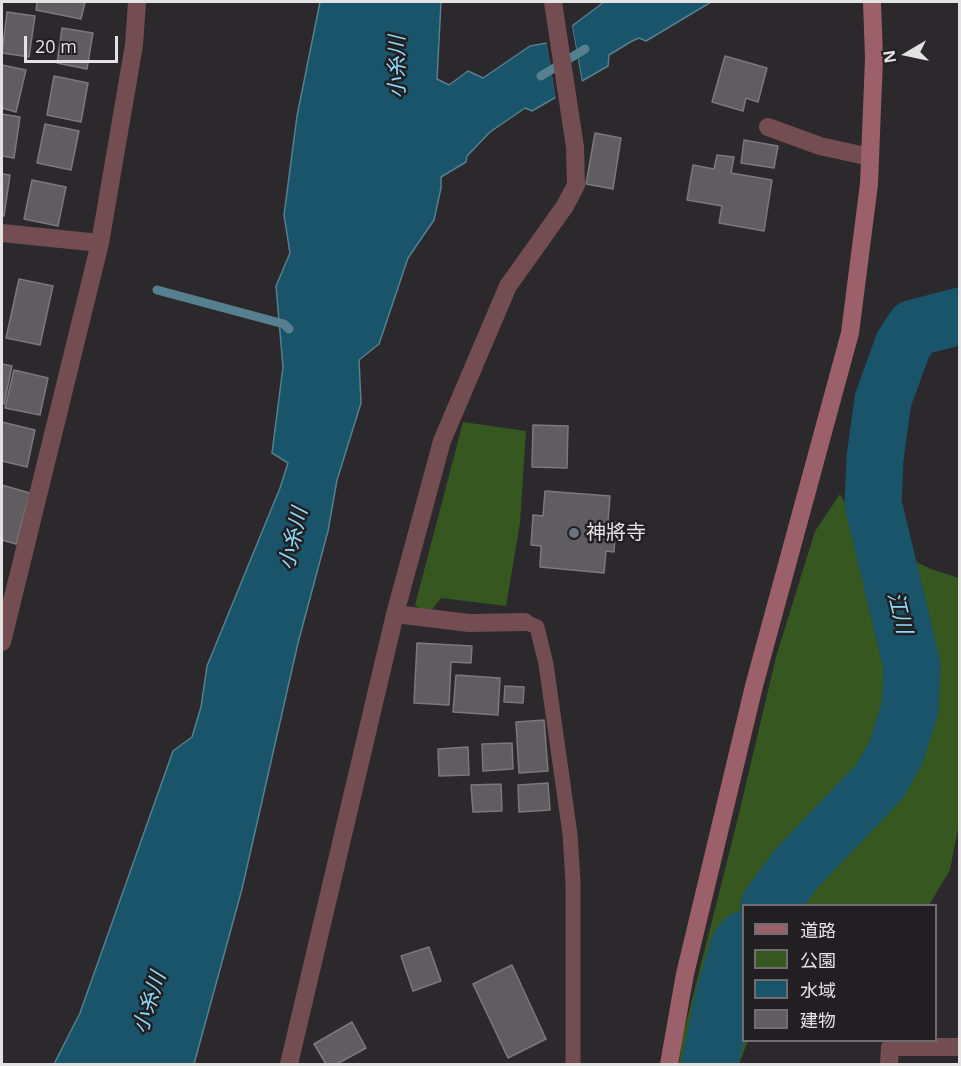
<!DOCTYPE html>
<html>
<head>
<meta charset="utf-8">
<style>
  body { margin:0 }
  #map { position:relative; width:961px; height:1066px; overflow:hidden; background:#2b292b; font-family:"Open Sans","Noto Sans JP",sans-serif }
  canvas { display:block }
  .frame { position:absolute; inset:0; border:3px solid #e4e3e4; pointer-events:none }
  .legend { position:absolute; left:742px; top:904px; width:195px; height:138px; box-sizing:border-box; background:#211f21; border:2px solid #6f6d6f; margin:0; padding:8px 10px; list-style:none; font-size:18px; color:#e4e3e4 }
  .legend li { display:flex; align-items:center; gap:12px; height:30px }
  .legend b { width:30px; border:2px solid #6f6d6f }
  .north { position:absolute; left:877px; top:24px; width:60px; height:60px; -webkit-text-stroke:4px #211f21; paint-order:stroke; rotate:261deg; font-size:16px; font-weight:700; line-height:24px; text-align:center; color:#e4e3e4 }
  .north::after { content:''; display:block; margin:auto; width:21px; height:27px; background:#e4e3e4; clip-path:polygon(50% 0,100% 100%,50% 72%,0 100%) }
  .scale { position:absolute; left:24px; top:36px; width:94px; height:27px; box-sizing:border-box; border:3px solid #e4e3e4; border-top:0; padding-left:8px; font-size:18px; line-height:21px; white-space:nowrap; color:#e4e3e4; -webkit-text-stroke:4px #211f21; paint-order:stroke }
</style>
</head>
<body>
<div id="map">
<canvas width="961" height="1066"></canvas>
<div class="frame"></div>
<ul class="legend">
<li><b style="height:8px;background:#9b6069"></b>道路</li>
<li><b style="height:16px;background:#365720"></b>公園</li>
<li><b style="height:16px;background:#19546a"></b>水域</li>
<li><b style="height:16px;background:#5f5d5f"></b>建物</li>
</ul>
<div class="north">N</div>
<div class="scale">20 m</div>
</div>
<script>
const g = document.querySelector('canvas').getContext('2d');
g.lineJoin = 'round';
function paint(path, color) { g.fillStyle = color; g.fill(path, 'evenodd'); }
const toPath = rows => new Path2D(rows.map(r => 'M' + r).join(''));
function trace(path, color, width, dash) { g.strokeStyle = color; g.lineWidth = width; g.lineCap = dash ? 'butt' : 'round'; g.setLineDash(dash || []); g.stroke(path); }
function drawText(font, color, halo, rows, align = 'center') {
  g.font = font + ' "Open Sans","Noto Sans JP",sans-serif'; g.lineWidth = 5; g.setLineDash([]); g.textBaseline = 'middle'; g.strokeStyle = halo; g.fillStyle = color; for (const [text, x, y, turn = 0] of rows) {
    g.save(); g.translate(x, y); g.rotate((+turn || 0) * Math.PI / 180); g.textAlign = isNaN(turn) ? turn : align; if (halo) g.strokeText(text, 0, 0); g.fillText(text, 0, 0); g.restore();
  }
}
const green = toPath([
  [959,293,959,329,930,331,929,311,951,296],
  [463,422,526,431,520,523,506,606,441,598,428,615,415,605],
  [840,494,854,519,885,547,931,569,959,578,960,818,950,870,929,905,744,906,744,1040,748,1041,739,1064,679,1064,682,1039,736,826,776,657,815,531]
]);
const water = toPath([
  [320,2,441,2,437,79,449,85,468,71,483,78,530,46,547,43,556,97,532,111,525,108,490,132,467,156,466,162,441,177,441,188,434,220,408,258,379,344,359,360,361,403,337,480,328,531,298,643,242,889,194,1064,54,1064,80,1013,173,751,192,737,201,707,207,666,280,488,288,463,272,453,283,367,276,286,290,253,284,215,297,116,320,2],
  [604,2,711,2,646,41,639,38,632,41,609,55,608,66,582,81,572,26,604,2]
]);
const pier = toPath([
  [571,23,572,26,582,83,579,81,569,26],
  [546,40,550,42,559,96,556,100]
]);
const stream = toPath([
  [541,76,585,49],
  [157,290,284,324,289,329]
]);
const river = toPath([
  [769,906,796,869,880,781,896,752,910,708,912,666,873,503,875,458,883,400,903,345,914,328,960,316],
  [710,1064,724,996,739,946,744,940]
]);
const building = toPath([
  [37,2,85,2,81,19,36,10,37,2],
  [7,12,35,16,29,57,2,53,7,12],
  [62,28,93,33,87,69,57,63,62,28],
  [725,56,767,68,758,102,746,98,743,111,712,102,725,56],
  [2,65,26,70,16,112,2,108,2,65],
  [54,76,88,83,81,122,47,115,54,76],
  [2,114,20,117,14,158,2,156,2,114],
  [45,124,79,131,71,170,37,163,45,124],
  [595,133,621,138,613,189,586,184,595,133],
  [744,140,778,146,774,168,741,163,744,140],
  [717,155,734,157,731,173,772,180,764,231,719,223,722,206,687,200,693,165,714,169,717,155],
  [2,174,10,175,4,216,2,216,2,174],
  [32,180,66,187,58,226,24,219,32,180],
  [19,279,53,286,40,345,6,338,19,279],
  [2,364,12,366,4,404,2,403,2,364],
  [14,370,48,378,40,415,5,408,14,370],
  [2,422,35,430,27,467,2,461,2,422],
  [533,425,568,426,567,468,532,467,533,425],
  [2,485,30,493,16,544,2,540,2,485],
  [545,491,610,496,608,521,616,522,614,552,606,551,604,573,540,567,541,546,531,545,533,515,543,516,545,491],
  [417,643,472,646,471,663,451,662,449,705,414,703,417,643],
  [456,675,500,678,498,715,453,712,456,675],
  [505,686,524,687,523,703,504,702,505,686],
  [544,720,548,771,519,773,516,722,544,720],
  [512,743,513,769,483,771,482,744,512,743],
  [468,747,469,775,439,776,438,749,468,747],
  [548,783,550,810,519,812,518,785,548,783],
  [501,784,502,811,473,812,471,785,501,784],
  [429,947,441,981,413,991,401,956,429,947],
  [512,965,546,1039,508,1058,473,984,512,965],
  [352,1022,366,1048,337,1064,326,1064,314,1044,352,1022]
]);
const lane = toPath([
  [525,622,537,627,546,664,570,834,573,882,573,1064]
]);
const street = toPath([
  [768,127,820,146,870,157],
  [2,233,100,243],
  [395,614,469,623,525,622],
  [2,642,100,243,134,45,137,2],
  [289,1064,395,614,442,441,508,286,565,206,576,185,575,147,553,2],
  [889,1064,890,1047,960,1047]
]);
const secondary = toPath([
  [669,1064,685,974,754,686,850,333,869,184,874,58,872,2]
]);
const markers = [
  [574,533,6,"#6b7280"]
];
const poiNames = [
  ["神將寺",586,533]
];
const waterNames = [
  ["小糸川",398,67,-90],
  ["小糸川",294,539,-77],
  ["江川",899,613,76],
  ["小糸川",150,1003,-72]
];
paint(green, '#365720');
paint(water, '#19546a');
trace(water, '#567f8f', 1.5);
paint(pier, '#2b292b');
trace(stream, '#567f8f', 9);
trace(river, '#19546a', 57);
paint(building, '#5f5d5f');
trace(building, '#7b797b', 1.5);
trace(lane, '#734d52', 15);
trace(street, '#734d52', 18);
trace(secondary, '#9b6069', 18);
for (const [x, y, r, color] of markers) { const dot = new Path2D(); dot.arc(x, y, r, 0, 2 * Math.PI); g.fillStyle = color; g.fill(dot); trace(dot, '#211f21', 2); }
drawText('20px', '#e4e3e4', '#211f21', poiNames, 'left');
drawText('italic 21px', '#8fd9fb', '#211f21', waterNames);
</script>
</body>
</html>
